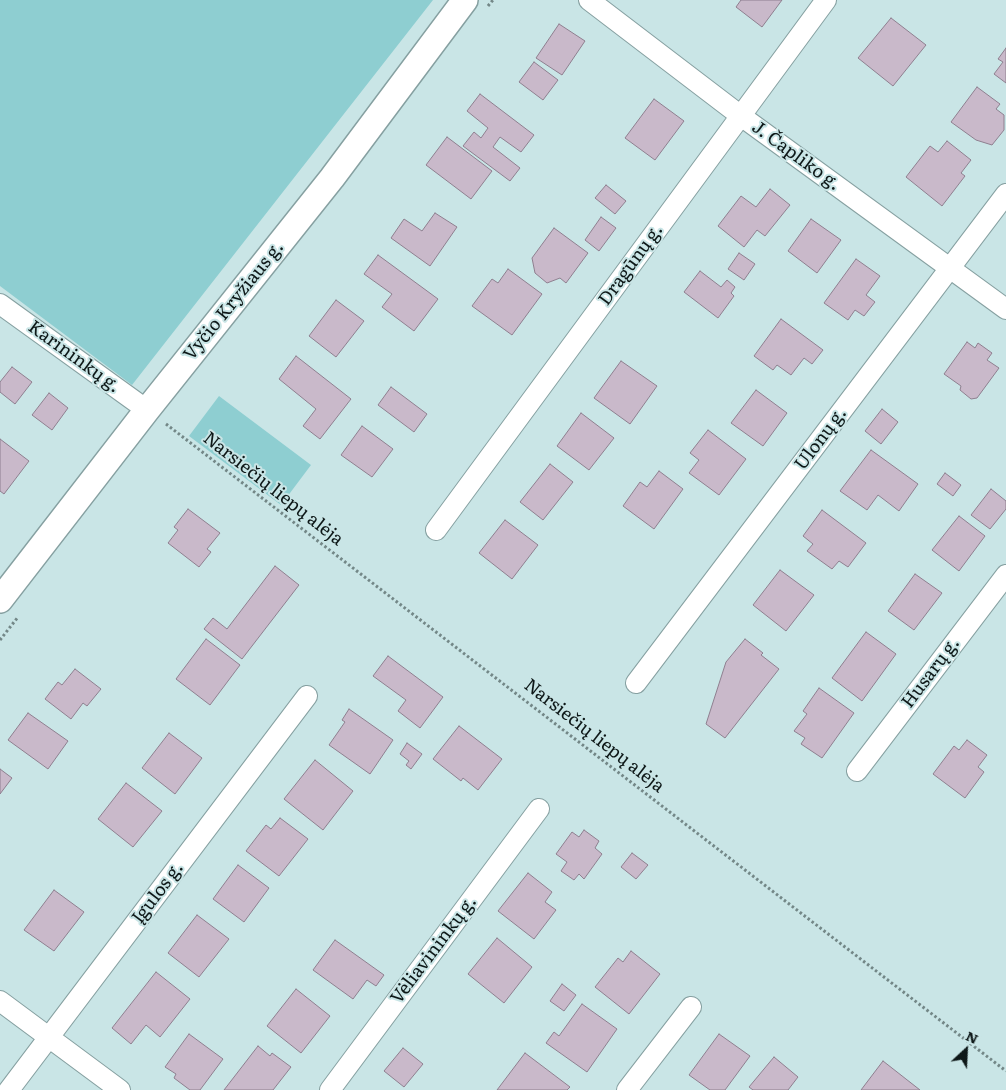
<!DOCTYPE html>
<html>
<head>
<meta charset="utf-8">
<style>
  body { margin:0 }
  #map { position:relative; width:1006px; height:1090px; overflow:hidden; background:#c9e5e6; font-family:Literata,serif }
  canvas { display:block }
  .north { position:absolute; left:941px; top:1025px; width:50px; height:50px; -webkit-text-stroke:4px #c9e5e6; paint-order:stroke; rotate:25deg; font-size:14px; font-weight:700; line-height:20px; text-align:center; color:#0e1818 }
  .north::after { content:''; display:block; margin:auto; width:18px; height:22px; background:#0e1818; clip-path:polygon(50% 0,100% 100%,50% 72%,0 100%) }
</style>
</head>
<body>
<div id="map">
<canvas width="1006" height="1090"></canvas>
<div class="north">N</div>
</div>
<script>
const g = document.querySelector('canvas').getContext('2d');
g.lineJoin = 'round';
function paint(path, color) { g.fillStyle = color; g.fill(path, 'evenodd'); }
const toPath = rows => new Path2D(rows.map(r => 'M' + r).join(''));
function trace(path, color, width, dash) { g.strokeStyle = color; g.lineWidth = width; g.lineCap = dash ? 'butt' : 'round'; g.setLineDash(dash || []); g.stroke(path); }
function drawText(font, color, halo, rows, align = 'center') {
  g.font = font + ' Literata,serif'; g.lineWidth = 4; g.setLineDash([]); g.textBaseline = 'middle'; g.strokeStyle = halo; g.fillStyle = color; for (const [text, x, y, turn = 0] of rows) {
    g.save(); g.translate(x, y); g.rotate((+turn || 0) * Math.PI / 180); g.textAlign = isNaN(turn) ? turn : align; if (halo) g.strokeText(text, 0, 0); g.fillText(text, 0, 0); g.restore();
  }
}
const green = toPath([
  [0,0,433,0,132,385,0,286],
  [219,396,311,465,281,505,189,436]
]);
const building = toPath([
  [741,0,782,0,762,27,736,7,741,0],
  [891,18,926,45,893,86,858,58,891,18],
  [559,24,585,41,562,75,536,58,559,24],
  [1006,48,1006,83,994,74,1003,62,998,59,1006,48],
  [534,62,558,80,543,100,519,82,534,62],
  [977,87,1000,104,996,109,1004,115,1004,130,992,145,976,140,951,122,977,87],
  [480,94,534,135,521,152,500,137,493,147,520,168,510,181,463,146,474,132,481,138,488,128,467,111,480,94],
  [654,99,684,121,655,160,625,138,654,99],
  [447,137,492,171,471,199,426,165,447,137],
  [947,141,971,160,961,173,965,176,942,206,906,177,930,146,938,152,947,141],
  [606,185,626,201,615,214,595,198,606,185],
  [770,189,790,205,765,236,757,230,744,247,718,226,741,196,756,207,770,189],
  [435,213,457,227,430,266,391,238,404,219,422,231,435,213],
  [601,217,616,228,599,251,585,240,601,217],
  [811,219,841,240,817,273,788,251,811,219],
  [554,228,588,253,566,283,560,278,547,283,535,273,532,258,554,228],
  [739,253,755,264,744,280,728,269,739,253],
  [378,255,438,299,414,331,382,307,392,294,364,274,378,255],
  [856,259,880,276,866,295,875,302,864,316,855,310,848,320,824,303,856,259],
  [508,269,542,294,512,335,472,306,492,279,498,283,508,269],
  [700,271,721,287,727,280,735,287,731,293,734,296,718,318,684,292,700,271],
  [336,300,364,321,336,357,309,336,336,300],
  [781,319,823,350,812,364,804,358,791,375,777,365,773,370,754,356,781,319],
  [967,342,975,348,978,343,992,353,987,360,999,368,977,398,971,399,960,390,961,386,944,374,967,342],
  [296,356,351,399,320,439,303,426,316,409,279,379,296,356],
  [621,361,657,386,630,424,594,398,621,361],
  [12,367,32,382,15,404,0,392,0,382,12,367],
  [391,387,427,414,414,432,378,405,391,387],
  [756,390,787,413,763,446,731,423,756,390],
  [49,393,68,408,52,430,32,415,49,393],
  [882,409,898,422,881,444,865,431,882,409],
  [581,413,614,438,589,470,557,446,581,413],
  [362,426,393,449,372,477,341,455,362,426],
  [708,430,746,459,719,495,689,473,699,460,690,453,708,430],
  [0,439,29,461,4,494,0,491,0,439],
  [871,450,918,484,899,511,878,495,867,510,840,491,871,450],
  [550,464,573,482,543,520,520,502,550,464],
  [659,471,683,489,654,529,623,506,640,482,647,487,659,471],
  [945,473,961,485,953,496,937,484,945,473],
  [991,489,1006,501,1006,509,990,529,971,515,991,489],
  [188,509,220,533,207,549,211,552,199,567,168,543,178,530,174,527,188,509],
  [822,510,866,543,848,567,839,561,832,569,807,551,813,544,803,536,822,510],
  [959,516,985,536,959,571,932,550,959,516],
  [505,520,538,545,512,579,479,553,505,520],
  [275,566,299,585,242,659,204,629,213,618,227,629,275,566],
  [780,570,814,595,786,631,753,605,780,570],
  [915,574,942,593,914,630,888,611,915,574],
  [866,632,896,654,862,701,832,678,866,632],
  [206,639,240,665,210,705,176,679,206,639],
  [745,639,763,653,761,655,779,669,725,738,706,724,726,662,745,639],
  [388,656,443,697,420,728,398,711,406,700,373,676,388,656],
  [75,669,101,689,87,706,83,703,71,719,45,699,58,682,62,685,75,669],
  [819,688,854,713,822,758,801,744,805,738,794,731,807,714,803,711,819,688],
  [349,709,393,740,370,774,329,745,345,722,342,720,349,709],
  [28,713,68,741,48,769,8,740,28,713],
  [459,726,502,759,478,790,463,778,461,781,433,759,459,726],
  [169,733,202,758,175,794,142,768,169,733],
  [967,740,987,755,978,767,984,772,965,798,933,774,954,746,959,750,967,740],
  [407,743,422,754,411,769,406,765,409,761,400,754,407,743],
  [315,760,353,791,323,830,284,799,315,760],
  [0,769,12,778,0,794,0,769],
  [126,783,162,811,133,847,98,819,126,783],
  [280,818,308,839,279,876,246,851,266,825,271,829,280,818],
  [584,830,599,841,595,848,602,854,584,879,579,874,574,880,561,871,567,862,556,854,572,832,579,837,584,830],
  [632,853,648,865,636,879,621,867,632,853],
  [238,865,269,888,244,922,213,899,238,865],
  [528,873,552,892,545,902,556,910,534,939,498,911,528,873],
  [54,890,84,912,54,951,24,930,54,890],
  [197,915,229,939,199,977,168,953,197,915],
  [497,938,532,967,504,1003,468,974,497,938],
  [335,940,384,975,376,986,367,980,353,999,313,970,335,940],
  [631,951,660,974,629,1014,595,987,618,958,623,962,631,951],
  [156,972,190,999,160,1037,146,1025,131,1044,112,1028,156,972],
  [562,984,576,995,564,1011,550,1001,562,984],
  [296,989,330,1016,301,1053,267,1026,296,989],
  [582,1004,617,1029,587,1072,546,1043,554,1032,559,1036,582,1004],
  [189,1034,223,1059,200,1090,190,1090,174,1078,176,1074,165,1067,189,1034],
  [719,1034,750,1056,725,1090,710,1090,689,1075,719,1034],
  [258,1046,270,1056,272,1053,291,1067,273,1090,224,1090,258,1046],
  [403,1048,423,1064,404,1087,384,1071,403,1048],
  [525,1053,570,1087,567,1090,497,1090,525,1053],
  [774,1057,798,1077,788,1090,753,1090,749,1087,774,1057],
  [883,1061,920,1090,861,1090,883,1061]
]);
const path = toPath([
  [488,6,493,0],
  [166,424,1006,1071],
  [0,640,18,617]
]);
const minor = toPath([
  [589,0,741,116,1006,309],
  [0,304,147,410],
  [436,530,826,0],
  [636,683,1006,194],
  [857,771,1006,575],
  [0,1001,120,1090],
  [9,1090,307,696],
  [330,1090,539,809],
  [627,1090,691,1007]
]);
const tertiary = toPath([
  [0,600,147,410,332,178,465,0]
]);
const streetNames = [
  ["J. Čapliko g.",796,156,36],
  ["Dragūnų g.",631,265,-54],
  ["Vyčio Kryžiaus g.",234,301,-51],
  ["Karininkų g.",74,357,36],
  ["Ulonų g.",821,439,-53],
  ["Narsiečių liepų alėja",273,489,38],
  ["Husarų g.",931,673,-53],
  ["Narsiečių liepų alėja",594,736,38],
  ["Įgulos g.",158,893,-53],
  ["Vėliavininkų g.",434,950,-53]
];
paint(green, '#8eced1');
paint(building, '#c9b9ca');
trace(building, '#8e7f8f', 1);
trace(minor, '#86a0a1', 22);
trace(tertiary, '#86a0a1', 28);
trace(path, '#738787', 3, [2.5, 2.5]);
trace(minor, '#fff', 20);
trace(tertiary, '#fff', 25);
drawText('18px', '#0e1818', '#c9e5e6', streetNames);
</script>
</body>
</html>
